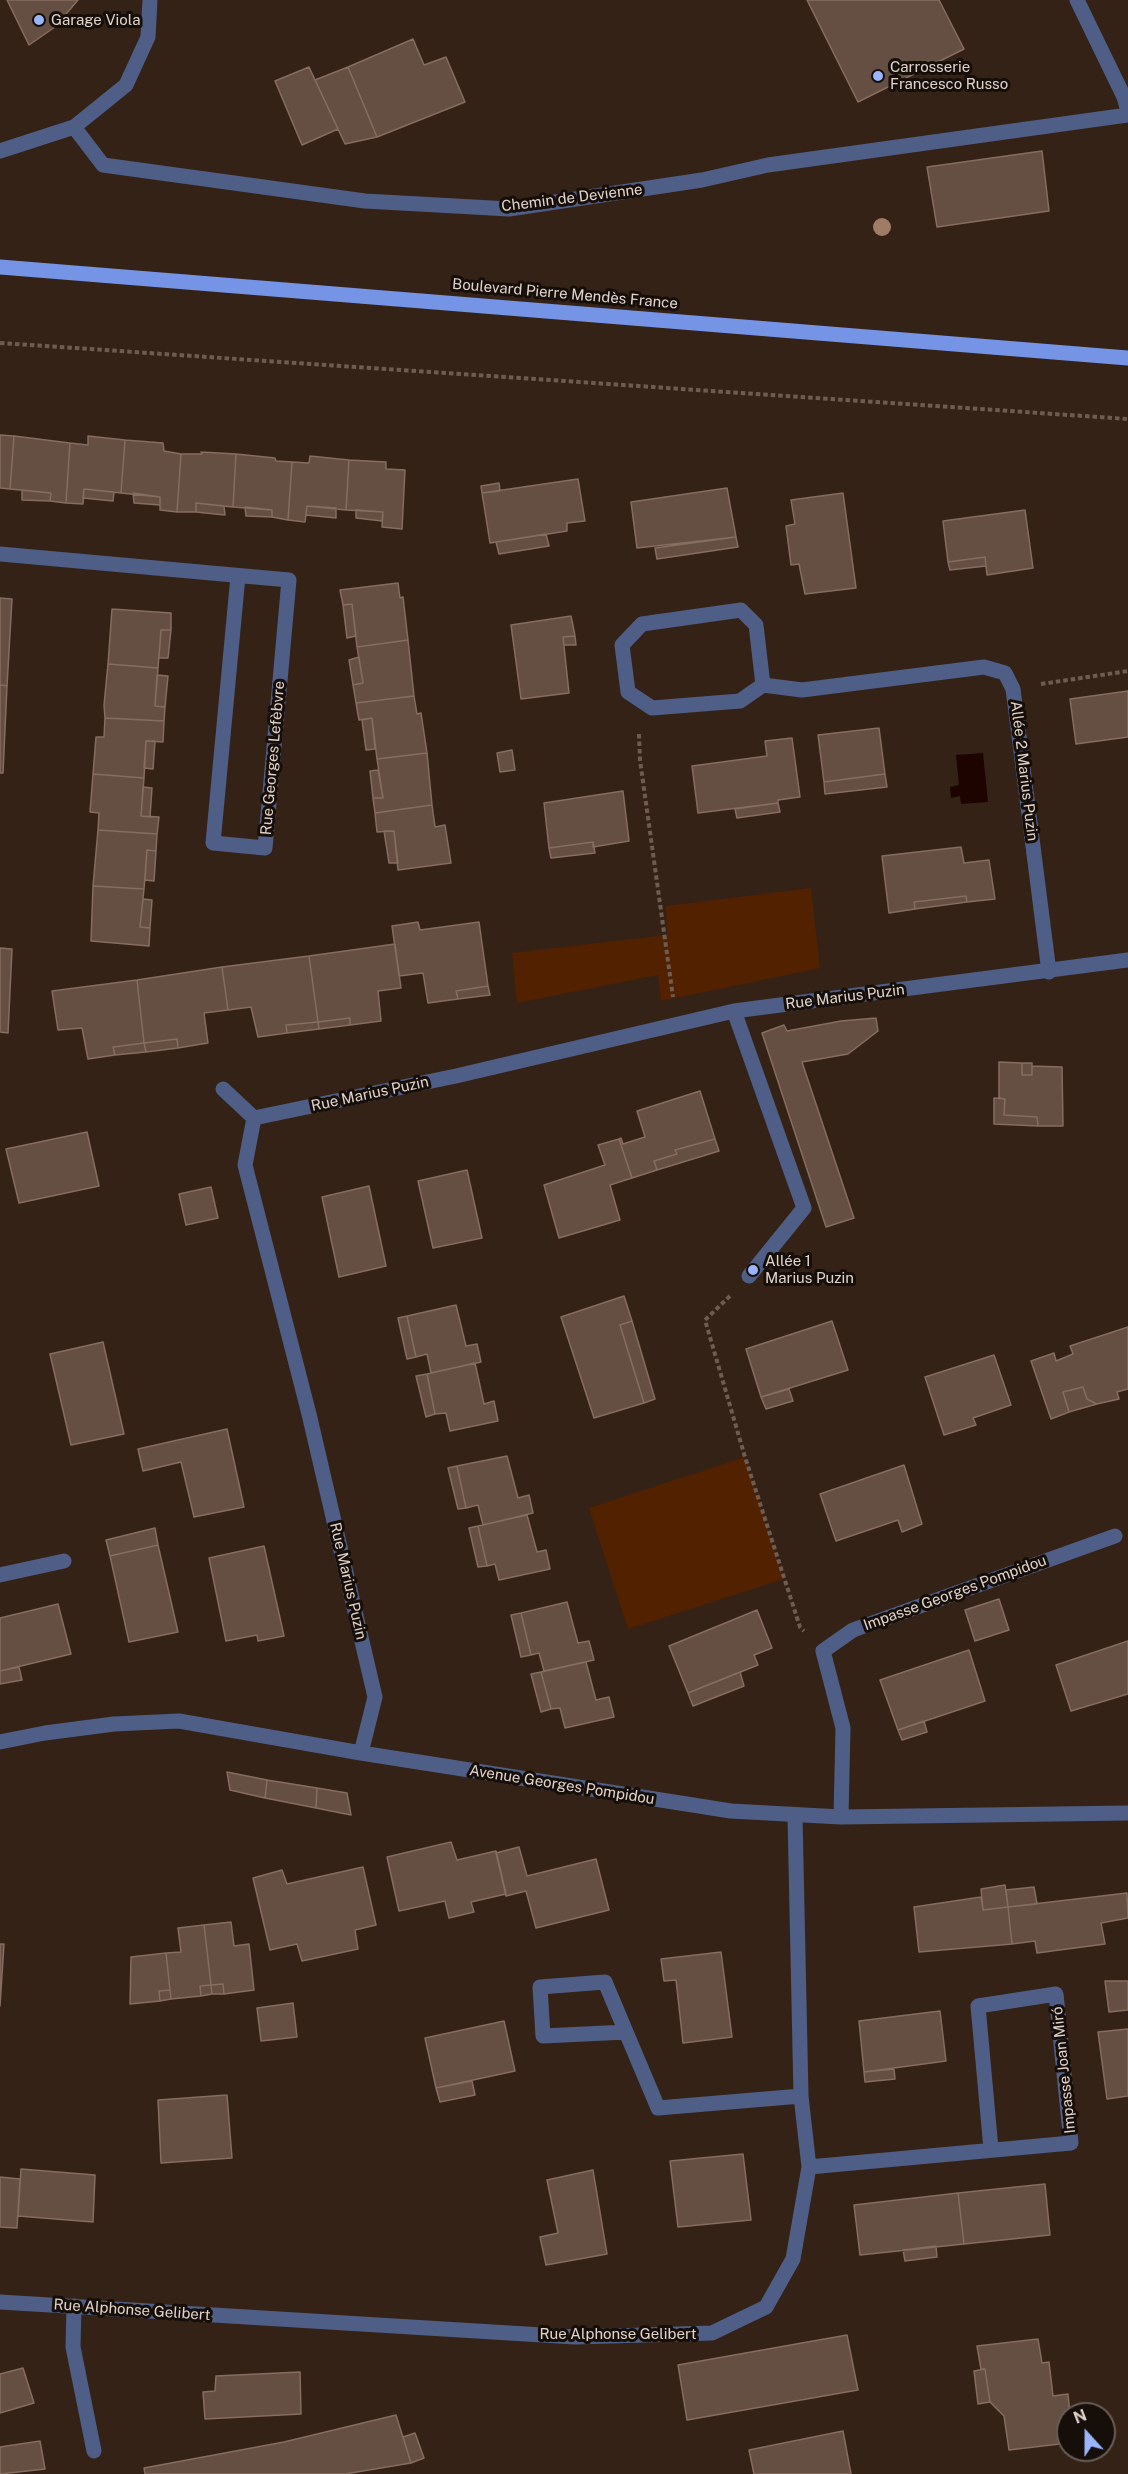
<!DOCTYPE html>
<html>
<head>
<meta charset="utf-8">
<style>
  body { margin:0 }
  #map { position:relative; width:1128px; height:2474px; overflow:hidden; background:#352216; font-family:"Public Sans",sans-serif }
  canvas { display:block }
  .north { position:absolute; left:1056px; top:2402px; width:60px; height:60px; box-sizing:border-box; background:#160e09; border:2px solid #675d57; border-radius:50%; rotate:339deg; font-size:16px; font-weight:700; line-height:24px; text-align:center; color:#e0d3cb }
  .north::after { content:''; display:block; margin:auto; width:21px; height:27px; background:#9ab5fd; clip-path:polygon(50% 0,100% 100%,50% 72%,0 100%) }
</style>
</head>
<body>
<div id="map">
<canvas width="1128" height="2474"></canvas>
<div class="north">N</div>
</div>
<script>
const g = document.querySelector('canvas').getContext('2d');
g.lineJoin = 'round';
function paint(path, color) { g.fillStyle = color; g.fill(path, 'evenodd'); }
const toPath = rows => new Path2D(rows.map(r => 'M' + r).join(''));
function trace(path, color, width, dash) { g.strokeStyle = color; g.lineWidth = width; g.lineCap = dash ? 'butt' : 'round'; g.setLineDash(dash || []); g.stroke(path); }
function drawText(font, color, halo, rows, align = 'center') {
  g.font = font + ' "Public Sans",sans-serif'; g.lineWidth = 6; g.setLineDash([]); g.textBaseline = 'middle'; g.strokeStyle = halo; g.fillStyle = color; for (const [text, x, y, turn = 0] of rows) {
    g.save(); g.translate(x, y); g.rotate((+turn || 0) * Math.PI / 180); g.textAlign = isNaN(turn) ? turn : align; if (halo) g.strokeText(text, 0, 0); g.fillText(text, 0, 0); g.restore();
  }
}
const green = toPath([
  [811,888,820,968,661,1001,658,975,517,1003,512,953,667,935,666,906],
  [745,1457,784,1579,628,1629,589,1508]
]);
const water = toPath([
  [983,753,988,802,961,804,960,796,951,798,950,787,959,785,956,755]
]);
const building = toPath([
  [7,0,78,0,55,27,29,45,7,0],
  [807,0,939,0,964,49,858,102,807,0],
  [413,39,424,65,446,57,465,102,377,137,348,67,413,39],
  [309,67,338,129,302,145,275,81,309,67],
  [348,67,377,137,345,144,315,80,348,67],
  [1042,151,1049,211,937,227,927,167,1042,151],
  [0,435,14,436,10,489,0,488,0,435],
  [14,436,70,443,66,503,50,501,51,493,10,489,14,436],
  [88,436,125,440,121,493,84,489,83,504,66,503,70,443,88,445,88,436],
  [125,440,163,443,164,451,181,454,177,512,160,510,160,497,121,493,125,440],
  [201,452,236,454,233,507,196,503,196,512,177,512,181,454,202,454,201,452],
  [236,454,275,458,276,461,292,462,288,520,272,517,272,510,233,507,236,454],
  [310,456,349,460,346,510,307,506,305,522,288,520,292,462,309,463,310,456],
  [349,460,386,462,386,469,405,470,402,529,382,527,383,512,346,510,349,460],
  [578,479,585,521,567,523,567,531,490,543,482,493,578,479],
  [499,483,500,491,482,493,481,486,499,483],
  [727,488,736,537,637,548,631,502,727,488],
  [84,489,114,492,113,501,83,498,84,489],
  [22,490,51,493,50,501,22,500,22,490],
  [133,493,160,497,160,505,134,503,133,493],
  [843,493,856,588,805,594,799,564,791,565,786,526,795,524,791,500,843,493],
  [196,503,224,506,225,515,196,512,196,503],
  [307,506,336,508,336,518,306,515,307,506],
  [245,507,272,510,272,517,246,516,245,507],
  [356,510,383,512,382,521,356,518,356,510],
  [1025,510,1033,568,987,575,985,557,948,562,943,521,1025,510],
  [546,534,549,546,499,554,496,542,546,534],
  [736,537,738,547,657,559,655,548,736,537],
  [985,557,986,566,950,570,948,562,985,557],
  [398,583,400,598,403,597,408,640,357,647,352,604,343,605,340,590,398,583],
  [0,598,12,599,7,686,0,685,0,598],
  [352,604,356,636,347,638,343,605,352,604],
  [112,609,171,613,171,630,161,630,158,668,108,664,112,609],
  [571,616,575,636,563,637,569,693,521,699,511,625,571,616],
  [161,630,171,630,168,658,159,658,161,630],
  [575,636,576,645,564,645,563,637,575,636],
  [408,640,414,696,356,703,353,685,363,683,357,647,408,640],
  [359,657,363,683,353,685,349,660,359,657],
  [108,664,158,668,155,706,165,707,164,721,105,718,104,705,108,664],
  [157,675,168,676,165,707,155,706,157,675],
  [0,685,7,686,3,773,0,773,0,685],
  [1128,691,1128,737,1076,744,1070,699,1128,691],
  [414,696,417,714,421,713,427,753,377,759,372,718,359,720,356,703,414,696],
  [105,718,164,721,163,742,146,741,144,778,93,774,96,737,104,737,105,718],
  [372,718,375,749,366,750,362,720,372,718],
  [879,728,885,774,824,782,818,735,879,728],
  [792,738,800,797,778,800,778,803,698,813,692,766,767,756,765,741,792,738],
  [146,741,155,741,153,769,144,768,146,741],
  [512,750,515,770,500,772,497,753,512,750],
  [427,753,432,805,375,813,373,798,383,798,377,759,427,753],
  [378,770,383,798,373,798,370,771,378,770],
  [93,774,144,778,141,816,159,817,157,834,98,830,99,813,90,812,93,774],
  [885,774,887,787,825,794,824,782,885,774],
  [143,787,152,788,150,817,141,816,143,787],
  [623,791,629,841,593,847,593,842,549,848,544,803,623,791],
  [778,803,780,812,737,818,735,809,778,803],
  [432,805,435,827,445,825,451,863,398,870,394,831,377,832,375,813,432,805],
  [98,830,157,834,156,851,147,850,144,889,93,886,98,830],
  [384,831,394,831,398,863,389,863,384,831],
  [593,842,595,853,551,858,549,848,593,842],
  [961,847,964,863,989,860,995,899,967,902,966,896,914,902,915,909,889,913,882,856,961,847],
  [147,850,156,851,154,881,145,880,147,850],
  [93,886,144,889,140,927,150,928,149,946,91,941,93,886],
  [966,896,967,902,915,909,914,902,966,896],
  [143,899,152,900,150,928,140,927,143,899],
  [418,922,420,930,479,922,488,986,456,991,458,999,428,1003,423,973,399,976,392,926,418,922],
  [395,944,401,988,378,991,381,1021,350,1025,350,1018,318,1022,309,956,395,944],
  [0,948,12,949,8,1033,0,1032,0,948],
  [309,956,318,1022,286,1025,287,1033,258,1037,251,1007,228,1010,222,967,309,956],
  [222,967,228,1010,204,1013,208,1043,178,1048,177,1039,144,1043,137,980,222,967],
  [137,980,144,1043,113,1047,115,1055,88,1059,82,1028,58,1030,52,991,137,980],
  [488,986,490,995,458,999,456,991,488,986],
  [350,1018,350,1025,319,1029,318,1022,350,1018],
  [876,1018,878,1031,848,1054,802,1062,854,1218,826,1227,762,1033,784,1025,787,1031,841,1021,876,1018],
  [318,1022,319,1029,287,1033,286,1025,318,1022],
  [177,1039,178,1048,146,1052,144,1043,177,1039],
  [144,1043,146,1052,115,1055,113,1047,144,1043],
  [999,1062,1022,1063,1022,1075,1032,1075,1032,1066,1062,1067,1063,1126,1038,1126,1037,1117,1004,1115,1005,1099,999,1098,999,1062],
  [1022,1063,1032,1063,1032,1075,1022,1075,1022,1063],
  [700,1091,715,1139,675,1150,677,1154,654,1161,657,1170,632,1178,619,1139,621,1138,623,1144,645,1137,637,1111,700,1091],
  [994,1098,1005,1099,1004,1115,1037,1117,1038,1126,994,1124,994,1098],
  [87,1132,99,1186,19,1203,6,1149,87,1132],
  [619,1139,632,1178,610,1185,620,1220,559,1238,544,1185,605,1165,598,1145,619,1139],
  [715,1139,719,1151,657,1170,654,1161,677,1154,675,1150,715,1139],
  [467,1170,482,1238,433,1248,418,1181,467,1170],
  [369,1186,386,1266,339,1277,322,1197,369,1186],
  [211,1187,218,1218,186,1225,179,1194,211,1187],
  [624,1296,632,1321,620,1325,644,1403,594,1418,561,1317,624,1296],
  [456,1305,466,1346,477,1344,481,1362,431,1373,427,1354,416,1357,407,1316,456,1305],
  [407,1316,416,1357,407,1359,398,1318,407,1316],
  [632,1321,655,1399,644,1403,620,1325,632,1321],
  [832,1321,848,1370,761,1397,746,1349,832,1321],
  [1128,1327,1128,1389,1117,1392,1119,1399,1097,1404,1087,1399,1083,1387,1063,1392,1069,1412,1051,1419,1031,1361,1054,1353,1056,1361,1073,1354,1070,1346,1128,1327],
  [103,1342,124,1434,71,1445,50,1354,103,1342],
  [994,1355,1011,1405,973,1418,976,1425,944,1435,925,1377,994,1355],
  [475,1363,484,1404,494,1401,498,1421,450,1431,446,1413,435,1414,427,1374,475,1363],
  [427,1374,435,1414,426,1417,416,1376,427,1374],
  [1083,1387,1087,1399,1097,1404,1069,1412,1063,1392,1083,1387],
  [789,1389,793,1401,766,1409,761,1397,789,1389],
  [227,1429,244,1507,194,1517,181,1462,143,1471,138,1449,227,1429],
  [507,1456,518,1498,529,1495,533,1513,483,1525,478,1505,466,1508,457,1466,507,1456],
  [904,1465,922,1524,902,1532,898,1520,836,1541,820,1494,904,1465],
  [457,1466,466,1508,458,1509,448,1468,457,1466],
  [527,1515,537,1552,546,1550,550,1569,499,1580,495,1564,487,1566,478,1526,527,1515],
  [478,1526,487,1566,478,1567,469,1528,478,1526],
  [155,1528,158,1545,110,1556,106,1540,155,1528],
  [158,1545,178,1632,129,1642,110,1556,158,1545],
  [264,1546,284,1636,258,1641,257,1635,226,1641,209,1558,264,1546],
  [999,1599,1009,1630,975,1641,965,1610,999,1599],
  [567,1602,578,1643,589,1641,594,1660,544,1671,539,1653,531,1655,521,1613,567,1602],
  [58,1604,71,1654,0,1671,0,1618,58,1604],
  [757,1610,772,1648,754,1655,758,1665,688,1693,669,1646,757,1610],
  [521,1613,531,1655,521,1657,511,1615,521,1613],
  [1128,1641,1128,1694,1071,1711,1056,1665,1128,1641],
  [969,1650,985,1701,898,1730,880,1680,969,1650],
  [586,1662,596,1700,609,1697,614,1717,565,1728,560,1708,551,1709,541,1672,586,1662],
  [19,1667,22,1680,0,1684,0,1671,19,1667],
  [541,1672,551,1709,541,1712,531,1674,541,1672],
  [740,1672,744,1686,693,1706,688,1693,740,1672],
  [924,1721,927,1732,902,1740,898,1730,924,1721],
  [227,1772,267,1780,265,1798,230,1790,227,1772],
  [267,1780,317,1788,316,1808,265,1798,267,1780],
  [317,1788,347,1793,351,1815,316,1808,317,1788],
  [451,1842,457,1860,496,1851,506,1894,471,1902,474,1912,449,1918,445,1901,399,1911,387,1857,451,1842],
  [519,1847,527,1876,596,1859,609,1910,536,1928,526,1891,506,1896,496,1853,519,1847],
  [363,1867,376,1925,355,1930,358,1949,302,1961,297,1944,270,1950,253,1878,282,1870,287,1884,363,1867],
  [1005,1885,1008,1907,983,1910,981,1889,1005,1885],
  [1034,1887,1037,1904,1008,1907,1006,1890,1034,1887],
  [1127,1893,1128,1918,1101,1923,1105,1944,1037,1953,1035,1941,1012,1944,1008,1907,1127,1893],
  [981,1897,983,1910,1008,1907,1012,1944,919,1952,914,1907,981,1897],
  [231,1922,234,1946,249,1944,254,1990,224,1994,223,1984,211,1985,204,1925,231,1922],
  [204,1925,211,1985,200,1986,201,1996,171,1999,166,1953,181,1952,178,1928,204,1925],
  [0,1944,4,1944,0,2006,0,1944],
  [721,1952,732,2037,683,2043,676,1980,664,1981,661,1959,721,1952],
  [166,1953,170,1990,159,1991,160,2001,130,2004,131,1957,166,1953],
  [1105,1981,1128,1981,1128,2010,1109,2012,1105,1981],
  [223,1984,224,1994,212,1994,211,1985,223,1984],
  [211,1985,212,1994,201,1996,200,1986,211,1985],
  [170,1990,171,1999,160,2001,159,1991,170,1990],
  [293,2003,297,2037,261,2041,257,2008,293,2003],
  [940,2011,946,2061,864,2072,859,2021,940,2011],
  [504,2021,515,2071,436,2088,425,2038,504,2021],
  [1128,2029,1128,2096,1107,2099,1098,2032,1128,2029],
  [894,2069,895,2079,865,2082,864,2072,894,2069],
  [472,2081,475,2095,440,2102,436,2088,472,2081],
  [227,2095,232,2158,161,2163,158,2100,227,2095],
  [743,2154,751,2220,678,2227,670,2161,743,2154],
  [21,2169,95,2175,93,2222,18,2216,21,2169],
  [593,2170,607,2254,546,2265,540,2237,558,2233,547,2180,593,2170],
  [0,2177,20,2179,17,2228,0,2227,0,2177],
  [1045,2184,1050,2235,964,2244,958,2193,1045,2184],
  [958,2193,964,2244,860,2255,854,2205,958,2193],
  [936,2246,937,2257,905,2261,903,2250,936,2246],
  [847,2335,858,2390,687,2420,678,2365,847,2335],
  [1038,2339,1042,2363,1049,2362,1053,2396,1068,2394,1070,2414,1068,2414,1068,2443,1009,2450,1004,2416,990,2402,985,2369,981,2369,977,2346,1038,2339],
  [23,2368,34,2403,0,2413,0,2374,23,2368],
  [985,2369,990,2402,978,2404,974,2371,985,2369],
  [300,2372,301,2414,205,2419,203,2392,215,2391,216,2376,300,2372],
  [396,2415,411,2463,345,2474,145,2474,144,2468,284,2442,396,2415],
  [843,2431,851,2474,754,2474,749,2450,843,2431],
  [415,2433,424,2458,411,2463,403,2437,415,2433],
  [40,2441,45,2469,0,2474,0,2447,40,2441]
]);
const path = toPath([
  [0,343,1128,419],
  [1041,684,1128,671],
  [639,734,640,760,673,997],
  [730,1296,705,1320,745,1457,800,1627,804,1631]
]);
const service = toPath([
  [223,1089,254,1118],
  [0,1575,64,1561]
]);
const minor = toPath([
  [1077,0,1124,97,1128,111],
  [74,127,126,85,148,37,150,0],
  [0,151,74,127,103,165,365,201,509,209,702,180,768,165,1128,115],
  [0,554,289,580,265,848,213,843,238,576],
  [763,685,756,625,741,610,642,624,622,645,628,692,652,708,740,701,763,685,802,690,984,667,1005,673,1013,689,1049,972],
  [734,1011,804,1208,749,1276],
  [0,1742,45,1733,114,1724,179,1721,361,1753,731,1811,841,1817,1128,1813],
  [361,1753,375,1697,309,1414,245,1165,254,1118,456,1076,734,1011,1128,960],
  [841,1817,843,1728,823,1651,853,1630,1115,1536],
  [605,1982,626,2032,543,2036,540,1987,605,1982],
  [626,2032,658,2108,801,2096],
  [809,2167,1071,2143,1056,1994,978,2006,991,2149],
  [0,2302,575,2337,712,2333,766,2307,793,2259,809,2167,801,2096,795,1816],
  [74,2306,73,2347,94,2451]
]);
const primary = toPath([
  [0,267,1128,358]
]);
const trees = [
  [882,227]
];
const markers = [
  [39,20,6,"#9ab5fd"],
  [878,76,6,"#9ab5fd"],
  [753,1270,6,"#9ab5fd"]
];
const poiNames = [
  ["Garage Viola",51,20],
  ["Carrosserie",890,67],
  ["Francesco Russo",890,84],
  ["Allée 1",765,1261],
  ["Marius Puzin",765,1278]
];
const streetNames = [
  ["Chemin de Devienne",572,198,-7],
  ["Boulevard Pierre Mendès France",565,294,5],
  ["Rue Georges Lefèbvre",273,758,-85],
  ["Allée 2 Marius Puzin",1024,771,83],
  ["Rue Marius Puzin",845,997,-7],
  ["Rue Marius Puzin",370,1094,-12],
  ["Rue Marius Puzin",348,1581,77],
  ["Impasse Georges Pompidou",955,1593,-20],
  ["Avenue Georges Pompidou",562,1785,9],
  ["Impasse Joan Miró",1064,2070,-96],
  ["Rue Alphonse Gelibert",132,2310,4],
  ["Rue Alphonse Gelibert",618,2334]
];
paint(green, '#522100');
paint(water, '#1d0400');
paint(building, '#654f42');
trace(building, '#856d60', 1.5);
trace(path, '#6d5c52', 4, [4.5, 3]);
trace(service, '#4f5e86', 15);
trace(minor, '#4f5e86', 15);
trace(primary, '#7694e6', 15);
g.fillStyle = '#a07b65';
for (const [x, y] of trees) { g.beginPath(); g.arc(x, y, 9, 0, 2 * Math.PI); g.fill(); }
for (const [x, y, r, color] of markers) { const dot = new Path2D(); dot.arc(x, y, r, 0, 2 * Math.PI); g.fillStyle = color; g.fill(dot); trace(dot, '#160e09', 2); }
drawText('15px', '#e0d3cb', '#160e09', poiNames, 'left');
drawText('15px', '#e0d3cb', '#160e09', streetNames);
</script>
</body>
</html>
